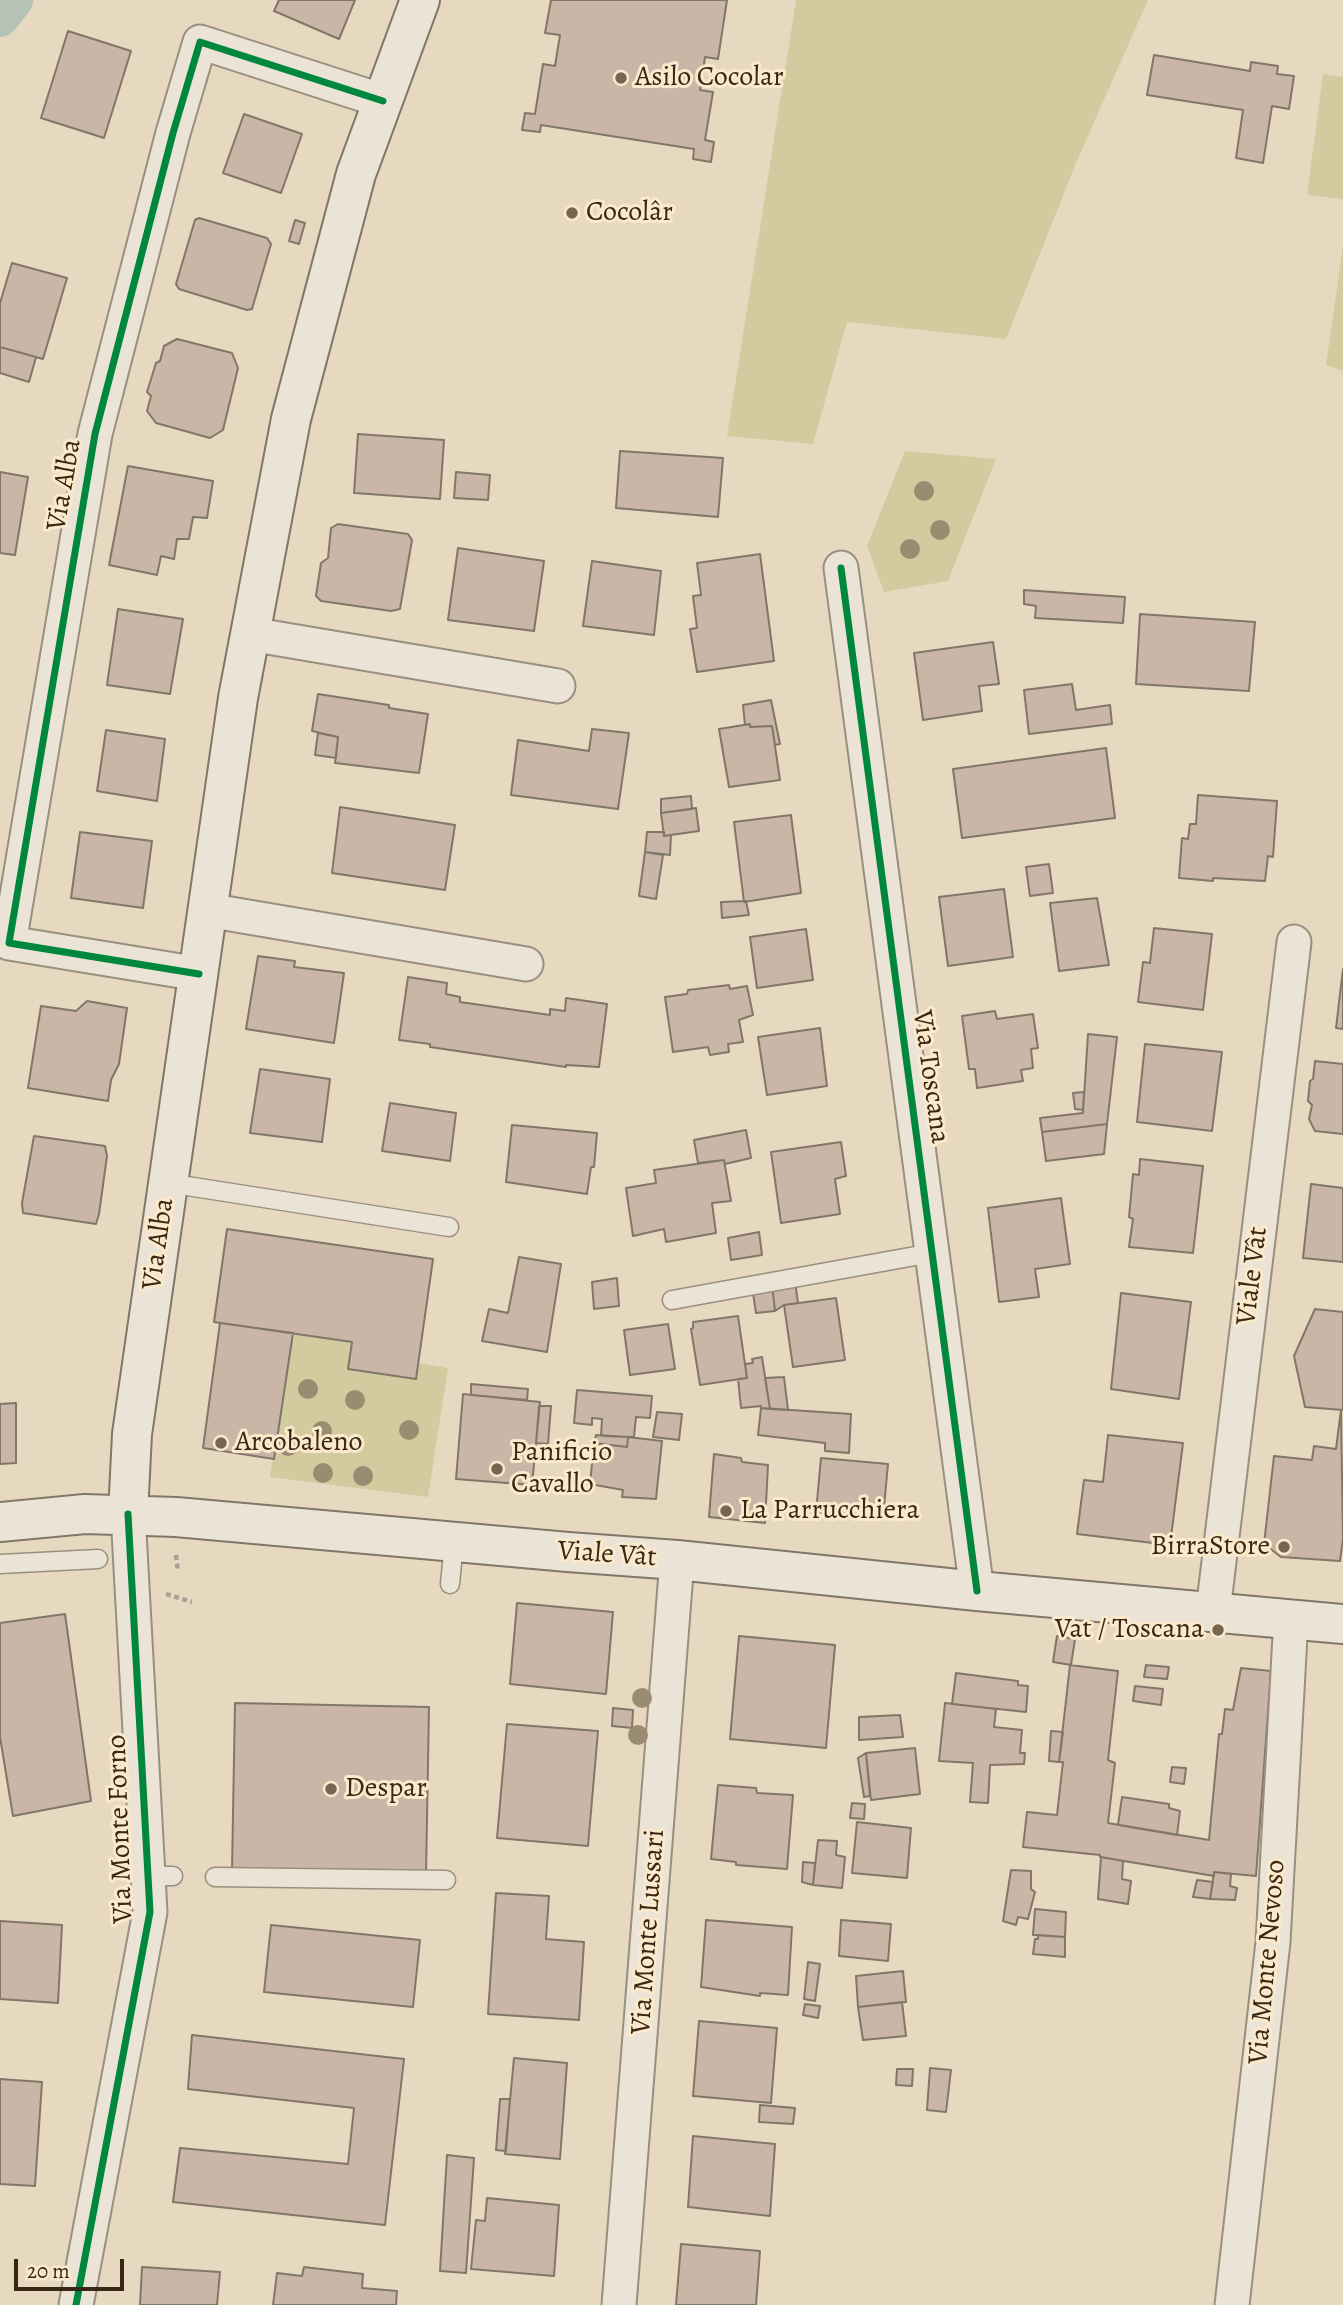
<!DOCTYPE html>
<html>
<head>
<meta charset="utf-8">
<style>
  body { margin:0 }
  #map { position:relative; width:1343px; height:2305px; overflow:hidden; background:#e7d9c0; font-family:Alegreya,serif }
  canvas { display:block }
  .scale { position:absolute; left:14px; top:2259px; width:110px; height:32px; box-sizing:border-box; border:4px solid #382715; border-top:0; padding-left:9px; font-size:21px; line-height:24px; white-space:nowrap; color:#382715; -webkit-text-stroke:5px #fae9cb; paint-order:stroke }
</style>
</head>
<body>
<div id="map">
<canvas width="1343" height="2305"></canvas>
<div class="scale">20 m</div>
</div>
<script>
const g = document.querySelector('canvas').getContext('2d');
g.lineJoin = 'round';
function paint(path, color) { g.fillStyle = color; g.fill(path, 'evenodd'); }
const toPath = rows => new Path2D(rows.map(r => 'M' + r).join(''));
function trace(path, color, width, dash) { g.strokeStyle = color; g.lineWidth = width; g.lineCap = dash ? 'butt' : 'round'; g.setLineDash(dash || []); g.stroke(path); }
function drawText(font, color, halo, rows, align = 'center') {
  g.font = font + ' Alegreya,serif'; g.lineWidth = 6; g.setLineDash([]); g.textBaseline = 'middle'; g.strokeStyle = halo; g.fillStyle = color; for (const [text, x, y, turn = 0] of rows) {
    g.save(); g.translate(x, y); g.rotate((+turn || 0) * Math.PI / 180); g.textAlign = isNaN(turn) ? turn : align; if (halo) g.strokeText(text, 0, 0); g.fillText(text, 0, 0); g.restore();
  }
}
const green = toPath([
  [796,0,1148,0,1076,163,1006,339,847,322,813,444,727,436],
  [1323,74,1343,77,1343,199,1307,195],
  [1343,246,1343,371,1326,365],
  [905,451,996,459,948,581,884,592,867,546],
  [293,1333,352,1342,348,1369,416,1379,419,1363,448,1368,428,1497,270,1477]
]);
const canal = toPath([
  [0,18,14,0]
]);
const building = toPath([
  [279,0,355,0,339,39,274,11,279,0],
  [551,0,727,0,718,59,705,57,700,90,713,92,705,140,714,142,711,162,693,159,694,149,541,125,540,132,522,130,525,113,535,114,543,64,555,66,560,35,545,33,551,0],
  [68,31,131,51,104,138,41,118,68,31],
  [1154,55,1250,71,1251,62,1278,66,1277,74,1294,76,1289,109,1272,106,1263,163,1236,158,1243,110,1147,95,1154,55],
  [244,114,302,134,281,193,223,173,244,114],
  [199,218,267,238,271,244,252,309,247,310,179,289,176,284,195,220,199,218],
  [295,220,305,223,299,244,289,241,295,220],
  [12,263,67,278,43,359,0,347,0,303,12,263],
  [177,339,232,353,238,368,223,430,210,438,156,423,147,411,151,396,147,392,156,363,160,361,164,346,177,339],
  [0,347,36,357,29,382,0,373,0,347],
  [358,434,444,440,440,499,354,493,358,434],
  [620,451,723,458,718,517,616,508,620,451],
  [128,466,213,481,207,518,193,517,189,539,177,539,174,559,161,556,157,575,109,565,128,466],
  [0,472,28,477,15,555,0,553,0,472],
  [456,472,490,475,488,500,454,498,456,472],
  [338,524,408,534,412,540,400,609,391,611,321,601,316,596,321,563,328,558,331,528,338,524],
  [458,548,544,561,534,631,448,620,458,548],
  [760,554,774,661,697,672,690,629,697,628,693,596,701,595,697,563,760,554],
  [592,561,661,571,654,635,583,626,592,561],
  [1024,590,1125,597,1123,623,1035,618,1036,606,1024,604,1024,590],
  [118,609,183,619,170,694,107,685,118,609],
  [1140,614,1255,622,1249,691,1136,684,1140,614],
  [993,642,999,684,979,686,982,711,923,720,914,653,993,642],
  [1072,684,1076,710,1110,705,1112,724,1029,734,1024,690,1072,684],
  [318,694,389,705,389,708,428,714,419,773,335,763,338,737,312,731,318,694],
  [771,700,780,744,775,745,772,726,750,727,750,724,745,725,743,705,771,700],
  [750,724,750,727,772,726,780,780,729,787,719,729,750,724],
  [592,729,629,733,618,809,511,795,518,740,589,751,592,729],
  [106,730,165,739,157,801,97,791,106,730],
  [318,733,338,737,336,758,315,755,318,733],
  [1106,748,1115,818,962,838,953,769,1106,748],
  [1198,795,1277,801,1273,857,1268,856,1265,881,1213,878,1213,881,1179,878,1182,838,1188,839,1190,824,1196,824,1198,795],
  [691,796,692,809,661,813,661,799,691,796],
  [340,807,455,825,445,890,332,873,340,807],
  [696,808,699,831,664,836,661,813,696,808],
  [791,815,801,893,744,902,734,822,791,815],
  [80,832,152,841,143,908,71,898,80,832],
  [647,832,664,832,664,836,671,835,670,855,645,852,647,832],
  [645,852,663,855,656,899,639,896,645,852],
  [1049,864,1053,893,1030,896,1026,867,1049,864],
  [1004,889,1013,957,948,966,939,897,1004,889],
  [1097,898,1109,965,1059,971,1050,903,1097,898],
  [746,901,749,915,722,918,721,902,746,901],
  [1154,928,1212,934,1203,1010,1138,1002,1143,962,1150,963,1154,928],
  [806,929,813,980,757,988,750,937,806,929],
  [258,956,295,961,294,967,344,973,334,1043,246,1029,258,956],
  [1343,969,1343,1029,1336,1028,1343,969],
  [408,977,447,983,446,994,460,997,460,1002,550,1015,550,1009,565,1011,566,998,607,1004,599,1067,566,1065,566,1067,430,1047,430,1044,399,1040,408,977],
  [729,985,730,989,747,986,753,1015,739,1020,743,1042,728,1044,729,1052,710,1055,708,1047,673,1052,665,997,687,994,688,990,729,985],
  [87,1001,127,1008,119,1064,111,1080,108,1101,28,1088,41,1006,76,1011,87,1001],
  [995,1011,997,1019,1033,1014,1038,1048,1031,1049,1033,1068,1021,1070,1023,1081,977,1088,975,1069,969,1069,962,1016,995,1011],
  [820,1028,827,1086,767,1095,758,1037,820,1028],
  [1088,1034,1117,1037,1107,1124,1042,1132,1040,1118,1083,1113,1088,1034],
  [1145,1044,1222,1052,1212,1131,1137,1122,1145,1044],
  [1315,1061,1343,1064,1343,1134,1315,1131,1309,1119,1312,1105,1308,1101,1310,1081,1313,1079,1315,1061],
  [260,1069,330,1079,322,1142,250,1133,260,1069],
  [1084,1092,1083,1110,1075,1109,1073,1093,1084,1092],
  [390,1103,456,1113,450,1161,382,1151,390,1103],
  [1107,1124,1104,1154,1046,1161,1042,1132,1107,1124],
  [512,1125,597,1133,594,1167,591,1167,587,1194,506,1182,512,1125],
  [746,1130,751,1158,725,1164,724,1160,698,1163,694,1140,746,1130],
  [34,1136,105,1146,107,1156,99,1214,96,1224,23,1213,22,1203,34,1136],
  [841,1142,846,1176,835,1179,840,1214,781,1223,771,1152,841,1142],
  [1140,1159,1203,1166,1193,1253,1129,1247,1133,1219,1129,1217,1133,1174,1139,1175,1140,1159],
  [724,1160,731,1201,712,1203,716,1233,666,1242,664,1229,633,1236,626,1188,656,1183,654,1170,724,1160],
  [1311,1184,1343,1188,1343,1262,1303,1258,1311,1184],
  [1061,1198,1070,1264,1035,1269,1039,1297,999,1302,988,1208,1061,1198],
  [227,1229,433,1259,416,1379,348,1369,352,1342,214,1322,227,1229],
  [759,1232,762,1255,731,1260,728,1238,759,1232],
  [519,1257,561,1264,547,1352,482,1341,489,1309,508,1313,519,1257],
  [617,1278,619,1306,594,1309,592,1282,617,1278],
  [795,1281,798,1303,784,1305,775,1311,772,1283,795,1281],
  [772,1283,775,1311,756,1313,752,1286,772,1283],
  [1121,1293,1191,1302,1179,1399,1111,1389,1121,1293],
  [836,1298,845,1360,793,1367,784,1305,836,1298],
  [1315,1309,1343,1312,1343,1410,1305,1407,1294,1356,1315,1309],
  [738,1316,747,1378,700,1385,691,1329,693,1328,693,1322,738,1316],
  [220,1323,293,1333,274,1459,203,1448,220,1323],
  [668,1324,675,1369,630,1375,624,1330,668,1324],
  [762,1357,770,1409,761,1408,761,1406,741,1408,738,1379,747,1378,745,1364,753,1363,752,1359,762,1357],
  [784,1377,788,1410,770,1409,765,1378,784,1377],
  [471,1384,528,1389,527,1400,471,1395,471,1384],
  [577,1390,652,1396,650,1418,636,1417,634,1437,601,1436,602,1419,592,1418,592,1425,574,1423,577,1390],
  [463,1394,540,1402,532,1485,456,1479,463,1394],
  [16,1403,16,1463,0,1464,0,1404,16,1403],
  [539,1406,551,1406,548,1444,536,1443,539,1406],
  [761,1408,851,1414,849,1453,825,1451,825,1443,758,1435,761,1408],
  [1341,1410,1343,1539,1340,1561,1281,1557,1264,1544,1274,1456,1312,1460,1314,1446,1336,1449,1341,1410],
  [657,1412,682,1414,679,1440,653,1437,657,1412],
  [596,1435,628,1437,627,1447,594,1443,596,1435],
  [1108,1435,1183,1443,1170,1545,1077,1534,1084,1480,1103,1482,1108,1435],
  [628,1437,662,1441,656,1499,622,1497,623,1490,590,1484,594,1443,627,1447,628,1437],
  [714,1454,741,1458,742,1462,768,1465,765,1523,709,1517,714,1454],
  [821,1458,888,1464,883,1518,816,1512,821,1458],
  [517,1603,613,1612,606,1694,510,1684,517,1603],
  [65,1614,91,1801,13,1816,0,1737,0,1623,65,1614],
  [739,1636,835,1645,826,1748,730,1739,739,1636],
  [1057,1636,1075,1639,1071,1665,1053,1662,1057,1636],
  [1070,1665,1118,1671,1108,1760,1115,1763,1108,1823,1209,1840,1219,1734,1222,1734,1225,1709,1233,1710,1241,1668,1271,1671,1256,1876,1214,1872,1214,1876,1100,1857,1100,1855,1023,1847,1027,1812,1057,1815,1063,1762,1059,1762,1070,1665],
  [1146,1665,1169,1667,1167,1679,1144,1677,1146,1665],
  [956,1673,1018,1681,1018,1685,1028,1686,1026,1712,952,1704,956,1673],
  [1135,1686,1163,1689,1161,1705,1133,1701,1135,1686],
  [235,1703,429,1707,426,1874,232,1870,235,1703],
  [945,1703,996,1709,994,1727,1022,1730,1020,1753,1025,1753,1024,1764,990,1765,988,1803,970,1802,973,1763,939,1761,945,1703],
  [613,1708,633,1710,632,1728,612,1726,613,1708],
  [900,1715,903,1737,859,1740,859,1717,900,1715],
  [507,1724,598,1731,588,1846,497,1838,507,1724],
  [1051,1731,1063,1732,1059,1762,1049,1761,1051,1731],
  [915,1748,920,1794,871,1800,866,1753,915,1748],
  [866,1753,870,1796,864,1797,858,1758,866,1753],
  [1172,1767,1186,1768,1184,1784,1170,1782,1172,1767],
  [718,1785,756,1788,757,1793,793,1795,787,1869,736,1865,736,1862,711,1859,718,1785],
  [1122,1797,1169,1804,1169,1808,1180,1811,1177,1835,1118,1825,1122,1797],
  [852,1803,865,1804,864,1819,850,1818,852,1803],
  [857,1822,911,1828,907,1878,852,1873,857,1822],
  [818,1840,837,1841,836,1855,845,1857,842,1888,813,1885,818,1840],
  [1101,1857,1123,1861,1122,1879,1131,1881,1128,1904,1098,1899,1101,1857],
  [803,1862,815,1863,813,1885,802,1882,803,1862],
  [1011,1870,1031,1871,1031,1889,1035,1892,1028,1919,1018,1917,1016,1925,1003,1921,1011,1870],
  [1214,1872,1231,1874,1230,1886,1237,1888,1235,1900,1210,1899,1214,1872],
  [1197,1880,1213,1882,1210,1899,1193,1897,1197,1880],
  [496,1893,549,1896,546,1939,584,1942,579,2020,488,2014,496,1893],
  [1035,1909,1066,1912,1065,1937,1033,1935,1035,1909],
  [706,1920,792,1927,788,1995,760,1993,760,1996,701,1987,706,1920],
  [841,1920,891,1924,888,1961,839,1956,841,1920],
  [0,1921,62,1925,58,2003,0,1999,0,1921],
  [271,1925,420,1940,413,2007,264,1992,271,1925],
  [1038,1935,1065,1937,1065,1957,1033,1954,1035,1939,1038,1939,1038,1935],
  [808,1962,820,1964,815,2001,804,1999,808,1962],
  [903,1971,906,2002,858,2007,856,1976,903,1971],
  [902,2002,906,2036,863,2040,858,2007,902,2002],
  [805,2004,820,2006,818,2018,803,2015,805,2004],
  [699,2021,777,2028,771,2103,693,2096,699,2021],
  [192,2035,404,2059,385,2225,173,2202,180,2148,348,2164,354,2108,188,2089,192,2035],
  [514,2058,567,2063,560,2159,505,2154,514,2058],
  [930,2068,951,2070,946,2112,927,2110,930,2068],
  [897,2069,913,2069,912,2086,896,2085,897,2069],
  [0,2079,42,2082,35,2186,0,2184,0,2079],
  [500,2099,510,2099,506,2151,496,2150,500,2099],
  [760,2105,795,2108,793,2124,759,2122,760,2105],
  [693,2136,775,2144,770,2216,688,2207,693,2136],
  [447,2155,474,2158,466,2273,440,2271,447,2155],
  [487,2198,559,2205,554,2276,471,2269,476,2220,485,2221,487,2198],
  [681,2244,760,2251,756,2305,676,2305,681,2244],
  [142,2267,220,2272,217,2305,140,2305,142,2267],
  [304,2267,363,2274,362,2288,397,2291,396,2305,273,2305,277,2273,302,2276,304,2267]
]);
const path = toPath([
  [176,1555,178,1572],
  [166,1594,192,1602]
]);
const service = toPath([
  [168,1183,449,1227],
  [672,1300,932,1253],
  [0,1564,98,1559],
  [450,1584,454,1542],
  [148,1876,173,1876],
  [215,1877,446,1880]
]);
const minor = toPath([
  [841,568,977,1591],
  [250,634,558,686],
  [207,910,526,964],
  [199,974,9,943,95,434,173,133,200,42,383,101],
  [1213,1611,1294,942],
  [76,2305,150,1912,128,1514],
  [619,2305,677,1560],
  [1232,2305,1273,1942,1291,1618]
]);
const secondary = toPath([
  [128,1514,132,1434,238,698,291,419,356,174,420,0],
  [0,1522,85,1514,176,1517,568,1552,677,1560,977,1591,1343,1624]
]);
const cycleway = toPath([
  [841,568,977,1591],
  [199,974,9,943,95,434,173,133,200,42,383,101],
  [76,2305,150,1912,128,1514]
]);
const trees = [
  [924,491],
  [940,530],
  [910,549],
  [308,1389],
  [355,1400],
  [409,1430],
  [322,1431],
  [288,1446],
  [323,1473],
  [363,1476],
  [642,1698],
  [638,1735]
];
const markers = [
  [621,78,7,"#756551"],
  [572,213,7,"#756551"],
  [221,1443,7,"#756551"],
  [497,1469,7,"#756551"],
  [726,1511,7,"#756551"],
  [1284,1547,7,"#756551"],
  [1218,1630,7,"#756551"],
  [331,1789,7,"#756551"]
];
const poiNames = [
  ["Asilo Cocolar",635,78],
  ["Cocolâr",586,213],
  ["Arcobaleno",235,1443],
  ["Panificio",511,1453],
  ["Cavallo",511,1485],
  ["La Parrucchiera",740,1511],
  ["BirraStore",1270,1547,"right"],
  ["Vat / Toscana",1204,1630,"right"],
  ["Despar",345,1789]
];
const streetNames = [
  ["Via Alba",65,485,-80],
  ["Via Toscana",930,1077,82],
  ["Via Alba",159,1244,-82],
  ["Viale Vât",1253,1276,-83],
  ["Viale Vât",607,1555,4],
  ["Via Monte Forno",121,1829,-92],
  ["Via Monte Lussari",649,1932,-86],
  ["Via Monte Nevoso",1268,1962,-85]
];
paint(green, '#d3cba0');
trace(canal, '#b5c3b7', 38);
paint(building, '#cab6a6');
trace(building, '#817768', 2);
trace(service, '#998f7f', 21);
trace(minor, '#998f7f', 37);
trace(secondary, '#817768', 42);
trace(path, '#a9a297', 4.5, [5, 3.5]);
trace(service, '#eae3d6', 18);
trace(minor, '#eae3d6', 33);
trace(secondary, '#eae3d6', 38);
trace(cycleway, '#00873e', 7);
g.fillStyle = '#9a8c71';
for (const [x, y] of trees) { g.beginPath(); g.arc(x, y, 10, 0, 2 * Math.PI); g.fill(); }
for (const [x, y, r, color] of markers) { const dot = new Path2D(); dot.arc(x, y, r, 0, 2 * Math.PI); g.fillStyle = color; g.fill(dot); trace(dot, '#fae9cb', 2.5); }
drawText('28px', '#382715', '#fae9cb', poiNames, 'left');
drawText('28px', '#382715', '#fae9cb', streetNames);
</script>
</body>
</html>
